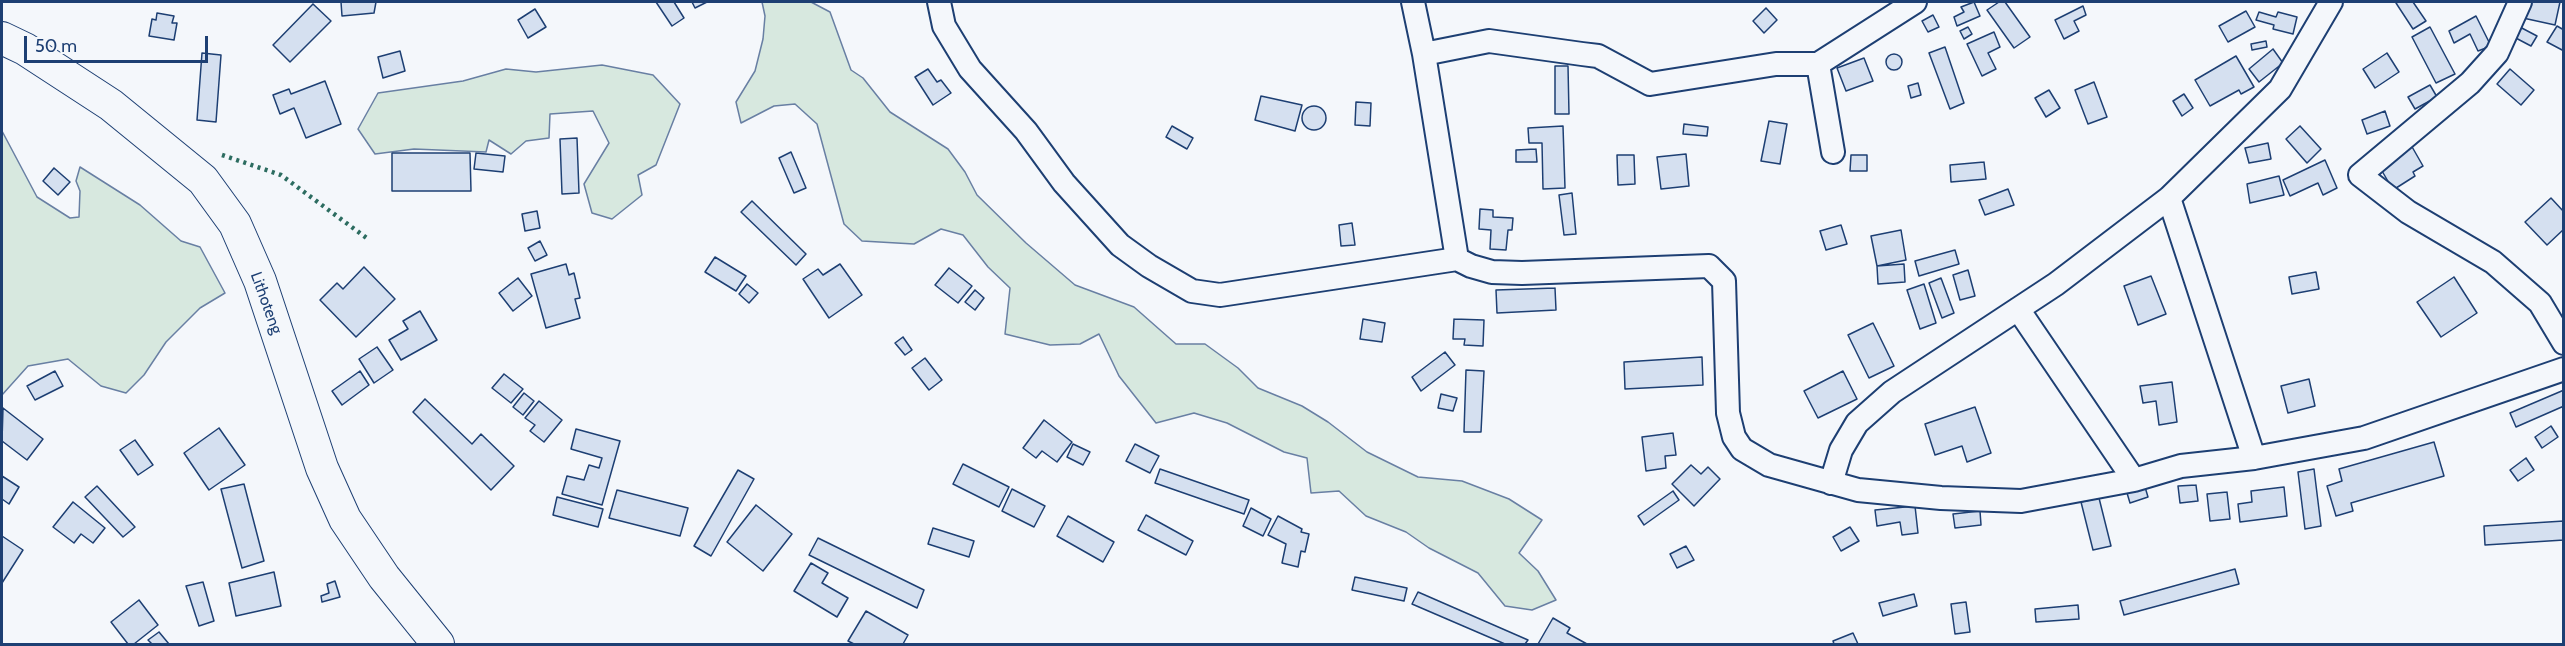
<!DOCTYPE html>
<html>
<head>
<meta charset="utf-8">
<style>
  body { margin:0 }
  #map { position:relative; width:2565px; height:646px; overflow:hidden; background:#f4f7fb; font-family:Cabin,sans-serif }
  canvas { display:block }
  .frame { position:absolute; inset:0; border:3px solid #1d3f73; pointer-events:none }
  .scale { position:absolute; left:24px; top:36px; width:184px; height:27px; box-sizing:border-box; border:3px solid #1d3f73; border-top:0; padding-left:8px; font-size:18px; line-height:21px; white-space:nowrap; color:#1d3f73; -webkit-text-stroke:4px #f4f7fb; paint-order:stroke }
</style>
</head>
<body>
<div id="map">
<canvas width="2565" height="646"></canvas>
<div class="frame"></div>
<div class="scale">50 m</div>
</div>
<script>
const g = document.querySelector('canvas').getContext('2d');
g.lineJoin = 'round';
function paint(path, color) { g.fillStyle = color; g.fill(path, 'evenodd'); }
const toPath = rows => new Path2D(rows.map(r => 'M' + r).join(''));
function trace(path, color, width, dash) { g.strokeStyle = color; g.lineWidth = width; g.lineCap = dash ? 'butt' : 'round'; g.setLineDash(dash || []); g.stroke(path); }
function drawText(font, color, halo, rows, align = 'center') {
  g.font = font + ' Cabin,sans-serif'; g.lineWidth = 4.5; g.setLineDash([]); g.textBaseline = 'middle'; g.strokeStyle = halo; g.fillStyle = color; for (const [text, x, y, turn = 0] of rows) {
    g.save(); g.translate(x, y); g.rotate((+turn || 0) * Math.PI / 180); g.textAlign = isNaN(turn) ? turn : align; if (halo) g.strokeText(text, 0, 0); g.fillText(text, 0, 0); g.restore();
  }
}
const green = toPath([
  [762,2,811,2,830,12,851,70,863,78,890,112,948,149,965,172,977,195,1026,243,1075,285,1134,307,1176,344,1205,344,1238,368,1258,388,1302,406,1328,422,1367,452,1418,477,1462,481,1509,499,1542,520,1519,553,1538,571,1556,600,1532,610,1505,606,1478,573,1429,548,1406,532,1366,516,1339,491,1311,493,1307,458,1284,452,1227,423,1194,413,1156,423,1119,376,1099,334,1080,344,1050,345,1005,334,1010,288,988,267,963,235,941,229,914,244,862,241,844,224,817,124,795,104,774,106,741,123,736,102,755,71,763,39,765,16,762,2],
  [602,65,653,75,680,104,656,165,638,175,642,195,612,219,592,213,584,184,609,143,593,111,550,114,549,138,526,141,511,154,489,140,486,152,414,149,375,154,358,129,378,93,463,81,506,69,536,72,602,65],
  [2,131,37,197,70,218,79,217,80,191,76,181,80,167,140,205,181,241,200,247,225,293,200,308,166,342,144,375,126,393,101,386,68,359,28,366,2,395,2,131]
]);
const building = toPath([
  [341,2,376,2,374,13,342,16,341,2],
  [656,2,674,2,684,18,672,26,656,2],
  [692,2,707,2,695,8,692,2],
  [1974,2,1980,16,1957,26,1954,17,1964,12,1961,7,1974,2],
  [1999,2,2005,2,2030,37,2014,48,1987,10,1999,2],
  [2398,2,2413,2,2426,21,2413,29,2396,3,2398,2],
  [2527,2,2560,2,2555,25,2523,18,2527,2],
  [313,4,331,21,290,62,273,45,313,4],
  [2083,6,2086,15,2074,21,2079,31,2064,39,2055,20,2083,6],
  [1766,8,1777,20,1764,33,1753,21,1766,8],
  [535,9,546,27,528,38,518,20,535,9],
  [2246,11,2255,27,2228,42,2219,26,2246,11],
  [2259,12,2276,17,2278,12,2297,17,2293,34,2273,29,2274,25,2256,20,2259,12],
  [157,13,174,16,172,23,177,23,174,40,149,36,152,19,156,20,157,13],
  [1933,15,1939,27,1928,32,1922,21,1933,15],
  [2476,16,2491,46,2478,51,2470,34,2454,43,2449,31,2476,16],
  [2518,26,2537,36,2531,46,2512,36,2518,26],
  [2557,26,2564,30,2564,51,2547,42,2557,26],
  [1968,27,1972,34,1964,39,1960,31,1968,27],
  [2430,27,2455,74,2436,83,2412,37,2430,27],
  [1994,32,2000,47,1988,53,1996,69,1982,76,1967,44,1994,32],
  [2266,41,2267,47,2252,50,2251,44,2266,41],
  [1945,47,1964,103,1950,109,1929,53,1945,47],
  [2273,49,2283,63,2259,82,2249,69,2273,49],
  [400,51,405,71,383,78,378,57,400,51],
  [202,53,221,55,216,122,197,120,202,53],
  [2387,53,2399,72,2375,88,2363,69,2387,53],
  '1886 62a8 8 0 1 1 16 0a8 8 0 1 1-16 0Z',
  [2236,56,2254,87,2241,94,2239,90,2210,106,2195,80,2236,56],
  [1864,58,1873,81,1846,91,1837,68,1864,58],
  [1555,66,1568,66,1569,114,1555,114,1555,66],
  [928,69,937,82,941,80,951,93,933,105,915,77,928,69],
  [2510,69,2534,90,2521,105,2497,84,2510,69],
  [325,81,341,124,306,138,294,108,280,114,273,95,289,89,291,94,325,81],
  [2094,82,2107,117,2088,124,2075,90,2094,82],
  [1918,83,1921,95,1911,98,1908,86,1918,83],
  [2430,85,2437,97,2415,109,2408,97,2430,85],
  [2049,90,2060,108,2046,117,2035,98,2049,90],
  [2184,94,2193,108,2182,116,2173,101,2184,94],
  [1261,96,1302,105,1295,131,1255,120,1261,96],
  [1356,102,1371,103,1370,126,1355,125,1356,102],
  '1302 118a12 12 0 1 1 24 0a12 12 0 1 1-24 0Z',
  [2385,111,2390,126,2367,134,2362,120,2385,111],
  [1769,121,1787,124,1780,164,1761,161,1769,121],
  [1684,124,1708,127,1707,136,1683,134,1684,124],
  [1172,126,1193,138,1187,149,1166,137,1172,126],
  [1563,126,1565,188,1543,189,1542,143,1529,143,1528,128,1563,126],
  [2300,126,2321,149,2307,163,2286,139,2300,126],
  [577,138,579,193,562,194,560,139,577,138],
  [2268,143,2271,159,2249,163,2245,148,2268,143],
  [2411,145,2423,166,2413,172,2415,176,2393,190,2378,164,2411,145],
  [1536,149,1537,162,1516,162,1516,150,1536,149],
  [791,152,806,188,794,193,779,158,791,152],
  [392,153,470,153,471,191,392,191,392,153],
  [476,153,505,156,503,172,474,169,476,153],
  [1686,154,1689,186,1661,189,1657,157,1686,154],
  [1617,155,1634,155,1635,184,1618,185,1617,155],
  [1851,155,1867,155,1867,171,1850,171,1851,155],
  [2325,160,2337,188,2323,195,2318,183,2290,196,2283,180,2325,160],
  [1984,162,1986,179,1951,182,1950,165,1984,162],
  [54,168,70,182,58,195,43,181,54,168],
  [2279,176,2284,195,2250,203,2247,184,2279,176],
  [2008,189,2014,205,1985,215,1979,200,2008,189],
  [1572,193,1576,234,1564,235,1559,195,1572,193],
  [2551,198,2564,212,2564,229,2547,245,2525,222,2551,198],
  [752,201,806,254,796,265,741,212,752,201],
  [1480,209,1493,210,1493,217,1513,218,1512,230,1508,230,1506,250,1490,249,1491,230,1479,229,1480,209],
  [537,211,540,228,525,231,522,214,537,211],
  [1352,223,1355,245,1341,246,1339,225,1352,223],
  [1841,225,1847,244,1826,250,1820,231,1841,225],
  [1901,230,1906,260,1877,266,1871,236,1901,230],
  [540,241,547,255,535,261,528,248,540,241],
  [1955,250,1959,264,1919,276,1915,261,1955,250],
  [715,257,746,276,736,291,705,272,715,257],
  [566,264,569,275,574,273,580,298,575,299,580,318,546,328,531,274,566,264],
  [840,264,862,295,829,318,803,279,818,269,823,275,840,264],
  [1904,264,1905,282,1878,284,1877,266,1904,264],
  [364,267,395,299,356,337,320,300,337,283,343,289,364,267],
  [949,268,972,286,958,303,935,285,949,268],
  [1968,270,1975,296,1960,300,1953,275,1968,270],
  [2316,272,2319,289,2292,294,2289,277,2316,272],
  [2151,276,2166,314,2138,325,2124,286,2151,276],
  [2454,277,2477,313,2441,337,2417,302,2454,277],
  [518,278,532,296,513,311,499,293,518,278],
  [1941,278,1954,313,1942,318,1929,283,1941,278],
  [747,284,758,293,749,303,739,294,747,284],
  [1924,284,1936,323,1920,329,1907,290,1924,284],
  [1555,288,1556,310,1497,313,1496,290,1555,288],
  [975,290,984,298,975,310,965,302,975,290],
  [420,311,437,340,401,360,389,340,408,329,403,321,420,311],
  [1363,319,1385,323,1382,342,1360,339,1363,319],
  [1454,319,1484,320,1483,346,1464,345,1465,339,1453,339,1454,319],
  [1873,323,1894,366,1869,378,1848,335,1873,323],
  [903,337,912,350,905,355,895,343,903,337],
  [377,347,393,370,374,383,359,359,377,347],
  [1445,352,1455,365,1421,391,1412,377,1445,352],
  [1702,357,1703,385,1625,389,1624,362,1702,357],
  [925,358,942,380,929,390,912,368,925,358],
  [1466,370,1484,371,1481,432,1464,432,1466,370],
  [55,371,63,386,35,400,27,386,55,371],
  [360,371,369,385,342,405,332,391,360,371],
  [1843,371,1857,399,1818,418,1804,391,1843,371],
  [504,374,523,389,511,403,492,388,504,374],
  [2309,379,2315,406,2288,413,2281,386,2309,379],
  [2172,382,2177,422,2159,425,2156,401,2143,403,2140,386,2172,382],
  [2564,390,2564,406,2516,427,2510,413,2564,390],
  [524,393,534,401,523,415,513,407,524,393],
  [1441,394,1457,398,1453,411,1438,408,1441,394],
  [425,399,472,444,481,434,514,466,491,490,413,412,425,399],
  [539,401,562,420,544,442,530,431,535,425,525,418,539,401],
  [1975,407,1991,453,1967,462,1962,446,1935,455,1925,424,1975,407],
  [3,408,43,439,27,460,2,441,3,408],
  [1044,420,1072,442,1057,462,1042,451,1036,458,1023,448,1044,420],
  [2551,426,2558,437,2542,448,2535,437,2551,426],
  [219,428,245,465,209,490,184,453,219,428],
  [576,429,620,441,602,505,562,494,567,476,584,480,589,465,599,468,602,458,571,449,576,429],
  [1673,433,1676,455,1665,456,1666,468,1646,471,1642,437,1673,433],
  [135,440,153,465,138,475,120,450,135,440],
  [2434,442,2444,476,2351,503,2353,511,2336,516,2327,486,2342,481,2339,469,2434,442],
  [1073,444,1090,452,1083,465,1067,457,1073,444],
  [1135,444,1159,456,1150,473,1126,461,1135,444],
  [2526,458,2534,470,2518,481,2510,470,2526,458],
  [963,464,1009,487,999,507,953,484,963,464],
  [1691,465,1701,474,1708,467,1720,479,1694,506,1672,484,1691,465],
  [1160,469,1249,500,1244,514,1155,483,1160,469],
  [2314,469,2321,526,2305,529,2298,472,2314,469],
  [738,470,754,479,711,556,694,546,738,470],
  [2,476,19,487,9,504,2,499,2,476],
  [244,484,264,561,242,568,221,489,244,484],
  [2196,485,2198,501,2180,503,2178,486,2196,485],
  [97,486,135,527,123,537,85,497,97,486],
  [2145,487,2148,497,2130,503,2127,493,2145,487],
  [2284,487,2287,516,2240,522,2238,504,2252,502,2251,491,2284,487],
  [1012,489,1045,506,1034,527,1002,511,1012,489],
  [617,490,688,508,680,536,609,518,617,490],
  [1673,491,1679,500,1644,525,1638,516,1673,491],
  [2227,492,2230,519,2210,521,2207,494,2227,492],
  [557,497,603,509,598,527,553,515,557,497],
  [2099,498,2111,546,2093,550,2081,502,2099,498],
  [73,502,105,528,93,543,81,534,74,543,53,527,73,502],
  [756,505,792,534,763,571,727,542,756,505],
  [1915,506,1918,533,1902,535,1900,522,1877,526,1875,510,1915,506],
  [1251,508,1271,519,1263,536,1243,526,1251,508],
  [1980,511,1981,525,1955,528,1953,514,1980,511],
  [1146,515,1193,541,1186,555,1138,530,1146,515],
  [1068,516,1114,542,1103,562,1057,536,1068,516],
  [1278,516,1302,529,1301,532,1309,534,1305,552,1301,551,1298,567,1282,563,1286,544,1268,535,1278,516],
  [2564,521,2564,540,2485,545,2484,526,2564,521],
  [1850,527,1859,541,1841,551,1833,537,1850,527],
  [933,528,974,541,969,557,928,544,933,528],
  [2,536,23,550,2,583,2,536],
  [818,538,924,590,917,608,809,555,818,538],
  [1686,546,1694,560,1677,568,1670,554,1686,546],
  [811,563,828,573,822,583,848,598,837,617,794,591,811,563],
  [2235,569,2239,584,2124,615,2120,601,2235,569],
  [274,572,281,606,236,616,229,583,274,572],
  [1355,577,1407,588,1404,601,1352,590,1355,577],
  [335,581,340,597,322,602,321,596,329,593,327,584,335,581],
  [203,582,214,621,199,626,186,586,203,582],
  [1418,592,1528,640,1525,644,1505,644,1412,604,1418,592],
  [1914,594,1917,606,1883,616,1879,603,1914,594],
  [139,600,158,625,134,644,128,644,111,622,139,600],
  [1966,602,1970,632,1955,634,1951,604,1966,602],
  [2078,605,2079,619,2036,622,2035,609,2078,605],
  [866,611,908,635,903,644,854,644,848,641,866,611],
  [1553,618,1570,628,1567,633,1587,644,1538,644,1553,618],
  [159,632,169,644,152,644,148,640,159,632],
  [1853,633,1858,644,1834,644,1833,641,1853,633]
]);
const street = toPath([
  [939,2,944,26,970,69,1026,131,1064,183,1120,245,1149,266,1192,291,1220,295,1457,259],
  [1413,2,1424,54,1457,259,1471,266,1492,272,1522,273,1709,266,1724,281,1728,413,1734,437,1742,449,1769,465,1858,490,1941,498,2021,501,2134,480,2181,466,2254,458,2364,438,2564,369],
  [2520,2,2497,53,2470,83,2360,175,2408,212,2493,262,2540,303,2564,343],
  [1424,54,1489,41,1582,54,1598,56,1650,84,1776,64,1818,64,1915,2],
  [1818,64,1833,152],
  [2169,198,2254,458],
  [2018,309,2134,480],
  [1831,483,1841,450,1857,423,1892,392,2056,284,2169,198,2280,89,2331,2]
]);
const secondary = toPath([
  [2,38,25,49,111,105,203,180,235,224,260,281,322,468,345,519,384,577,438,644]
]);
const hedge = toPath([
  [222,155,281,175,368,239]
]);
const streetNames = [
  ["Lithoteng",266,303,70]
];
paint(green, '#d7e8df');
trace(green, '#687fa3', 1.5);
paint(building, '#d5e0f0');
trace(building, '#1d3f73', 1.5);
trace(street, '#1d3f73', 26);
trace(secondary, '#1d3f73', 34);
trace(street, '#f4f7fb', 22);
trace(secondary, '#f4f7fb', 32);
trace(hedge, '#2c6c60', 4.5, [3, 4.5]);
drawText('16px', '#1d3f73', '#f4f7fb', streetNames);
</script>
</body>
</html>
